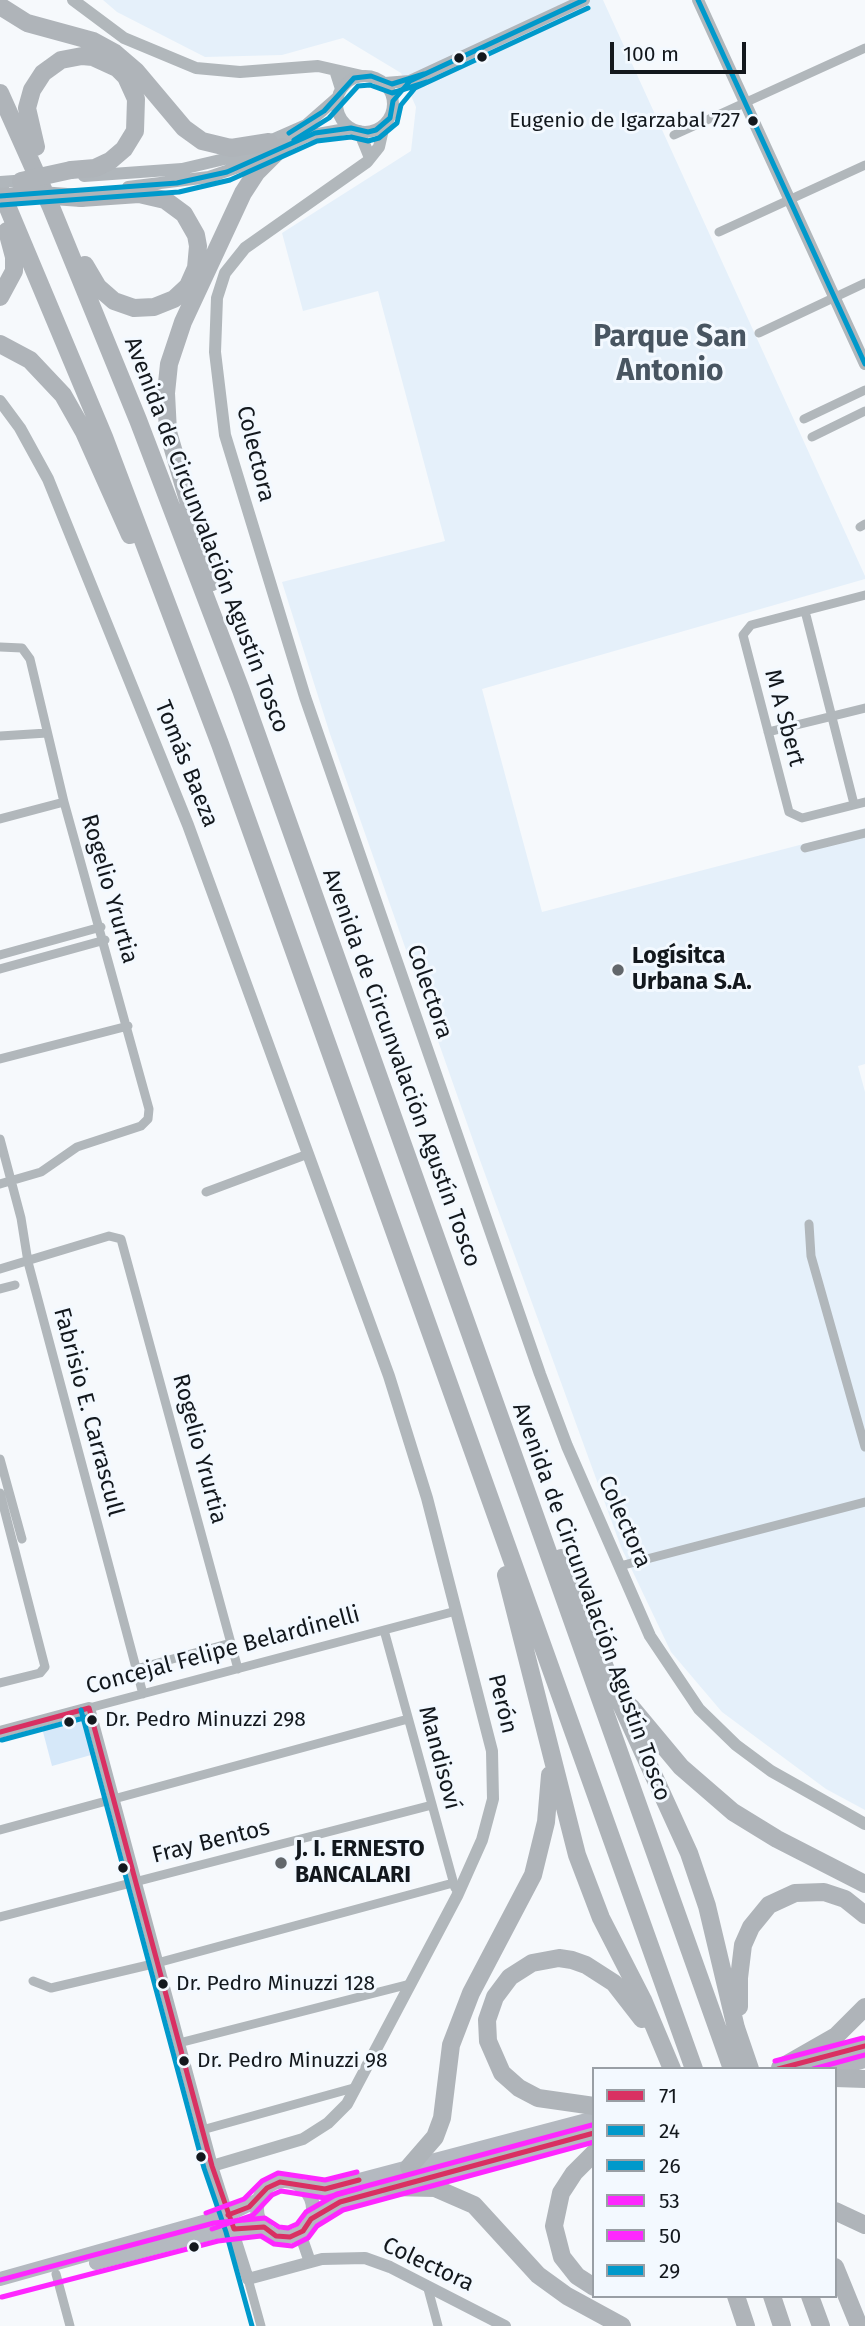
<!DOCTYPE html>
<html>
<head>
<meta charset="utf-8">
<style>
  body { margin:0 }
  #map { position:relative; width:865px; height:2326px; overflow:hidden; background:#f6f9fc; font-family:"Fira Sans",sans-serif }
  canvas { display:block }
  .legend { position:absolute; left:592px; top:2067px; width:245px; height:231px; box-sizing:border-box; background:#f3f9ff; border:2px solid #999fa5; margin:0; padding:9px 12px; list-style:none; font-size:21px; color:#13181d }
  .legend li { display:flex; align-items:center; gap:14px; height:35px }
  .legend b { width:35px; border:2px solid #999fa5 }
  .scale { position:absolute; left:610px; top:42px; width:136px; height:32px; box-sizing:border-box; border:4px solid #13181d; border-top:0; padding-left:9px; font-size:21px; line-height:24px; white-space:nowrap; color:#13181d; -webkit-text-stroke:5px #f3f9ff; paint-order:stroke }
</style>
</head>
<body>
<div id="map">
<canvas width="865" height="2326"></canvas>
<ul class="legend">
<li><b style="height:9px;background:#d93062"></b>71</li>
<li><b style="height:9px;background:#0099cb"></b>24</li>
<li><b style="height:9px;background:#0099cb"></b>26</li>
<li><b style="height:9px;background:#fe27ff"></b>53</li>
<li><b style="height:9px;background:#fe27ff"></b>50</li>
<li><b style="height:9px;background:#0099cb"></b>29</li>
</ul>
<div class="scale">100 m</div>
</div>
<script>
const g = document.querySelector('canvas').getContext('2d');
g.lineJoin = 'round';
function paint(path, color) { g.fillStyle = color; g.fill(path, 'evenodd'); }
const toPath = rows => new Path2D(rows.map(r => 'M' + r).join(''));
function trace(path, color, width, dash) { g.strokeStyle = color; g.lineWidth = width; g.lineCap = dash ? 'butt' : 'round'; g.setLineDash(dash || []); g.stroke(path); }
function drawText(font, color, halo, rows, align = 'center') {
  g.font = font + ' "Fira Sans",sans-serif'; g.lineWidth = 6; g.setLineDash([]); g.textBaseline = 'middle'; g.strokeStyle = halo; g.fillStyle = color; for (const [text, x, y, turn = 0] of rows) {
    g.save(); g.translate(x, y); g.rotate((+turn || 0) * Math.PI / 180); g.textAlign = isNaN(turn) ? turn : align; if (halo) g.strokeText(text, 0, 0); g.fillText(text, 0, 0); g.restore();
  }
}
const built = toPath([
  [103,0,603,0,865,576,865,579,482,689,542,912,865,828,865,1064,858,1066,865,1092,865,1810,826,1789,722,1712,671,1652,621,1547,481,1163,330,734,282,582,445,541,378,291,303,311,282,233,411,151,416,107,401,73,343,38,282,55,205,57,117,12]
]);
const green = toPath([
  [74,1718,82,1722,91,1755,52,1766,42,1728]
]);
const minor = toPath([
  [674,135,865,48],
  [719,232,865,165],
  [759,333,865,283],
  [804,419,865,390],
  [812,437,865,411],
  [860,527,865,524],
  [865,595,751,625,743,635,789,812,802,818,865,802],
  [805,611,854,804],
  [0,647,22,648,30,659,64,802,149,1109,148,1119,141,1126,77,1147,41,1172,0,1184],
  [768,732,865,708],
  [0,736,47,733],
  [0,819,64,802],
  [805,848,865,833],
  [0,955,101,927],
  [0,969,105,940],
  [0,1059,128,1026],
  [0,1139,21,1218,28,1262,143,1694],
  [206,1192,308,1154],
  [809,1224,811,1256,865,1447],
  [0,1269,109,1236,121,1239,238,1669],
  [0,1289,15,1285],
  [0,1459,22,1539],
  [0,1493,45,1667,40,1673,0,1683],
  [620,1566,865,1502],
  [384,1630,455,1888],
  [136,1669,231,1643],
  [89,1708,456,1611],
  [0,1830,408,1719],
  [0,1917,432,1805],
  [33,1981,51,1988,157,1963,453,1883],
  [179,2043,410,1984],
  [202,2130,357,2087],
  [56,2274,70,2326],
  [248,2279,261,2326],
  [427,2285,438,2326]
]);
const tertiary = toPath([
  [73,0,124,38,196,68,240,72,318,66,362,76],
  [698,0,865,364],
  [335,70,341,89],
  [384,125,379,147,367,162,245,248,225,273,217,298,215,352,225,435,305,697,540,1374,567,1446,650,1636,699,1709,736,1745,771,1771,865,1824],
  [359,131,370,158],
  [0,401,20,428,48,479,188,825,308,1154,389,1376,427,1498,492,1751,493,1799,482,1840,457,1896,347,2104,328,2123,303,2139,212,2166]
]);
const secondary = toPath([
  '337 104a28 28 0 1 1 56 0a28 28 0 1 1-56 0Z',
  [385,83,410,81,584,0],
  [84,176,182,169,233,157,306,125,338,97],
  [128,187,209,177,247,164,307,136,351,128],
  [0,1732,89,1708,212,2166,248,2279,322,2259,365,2258,390,2267,505,2326],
  [300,2233,310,2262]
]);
const primary = toPath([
  '257 2209a28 28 0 1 1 56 0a28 28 0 1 1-56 0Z',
  [301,2186,325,2189,594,2118],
  [311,2219,340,2202,594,2133],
  [96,2263,216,2232,264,2227],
  [0,2279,228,2215,258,2200]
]);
const trunk = toPath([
  [793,2065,865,2046],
  [833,2069,865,2060]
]);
const motorway = toPath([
  [0,6,27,23,93,41,115,53,136,71,184,128,202,141,231,148,269,142],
  [0,93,51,207,138,420,241,690,732,2069],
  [36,147,27,108,32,90,43,73,61,60,82,56,93,57,117,68,126,77,136,99,135,131,124,149,110,161,95,168,71,170],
  [0,189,104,437,220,744,694,2069],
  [81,198,139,194,165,200,184,214,196,235,198,246,196,268,188,286,174,299,154,307,134,308,114,301,98,287,85,265],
  [0,297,14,271,14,257,7,231],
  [0,344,30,360,63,395,84,432,130,535],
  [212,582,168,432,166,393,169,364,183,322,243,193,256,173,282,147],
  [561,1558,611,1682,689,1853,707,1906,736,2028,750,2069],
  [506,1575,577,1855,601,1918,643,2000,672,2069],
  [631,1707,681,1767,733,1812,777,1839,865,1884],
  [739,2007,739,1978,743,1945,751,1927,769,1905,795,1893,824,1892,845,1899,865,1915],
  [780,2068,836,2036,865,2007],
  [835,2078,865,2079],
  [594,2106,538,2098,519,2088,502,2073,488,2041,487,2020,495,1997,510,1977,532,1963,559,1958,572,1960,586,1965,614,1983,642,2019],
  [594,2153,574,2173,561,2193,554,2226,562,2257,577,2276,594,2287],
  [409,2167,435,2137,442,2118,451,2045,471,1993,533,1875,546,1822,550,1775],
  [389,2187,435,2188,474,2205,538,2275,567,2296,622,2326],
  [835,2211,865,2225],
  [835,2267,859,2326],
  [736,2296,746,2326],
  [772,2296,782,2326],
  [810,2296,821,2326]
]);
const secondaryBridge = toPath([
  [0,182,28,180]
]);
const motorwayBridge = toPath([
  [21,181,71,170],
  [26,194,81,198],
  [0,199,19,195]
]);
const bus1 = toPath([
  [89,1708,212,2166,234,2229,264,2227,276,2236,290,2237,303,2231,311,2219,340,2202,594,2133],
  [0,1732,89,1708],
  [778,2069,865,2046],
  [228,2215,249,2207,267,2188,280,2182,325,2189,359,2180]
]);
const bus2 = toPath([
  [698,0,865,364],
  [289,133,324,111,354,78,371,76,392,84,424,74],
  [0,196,177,183,227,172,315,133,351,128,368,132,376,130,390,118,393,101,410,81,584,0]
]);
const bus3 = toPath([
  [81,1710,204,2168,226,2232,252,2326],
  [2,1740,91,1716]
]);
const bus4 = toPath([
  [813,2069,865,2055],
  [212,2229,253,2215,272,2195,281,2191,325,2198,361,2188],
  [2,2297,218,2241,261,2236,274,2244,292,2246,308,2238,317,2226,343,2210,594,2142]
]);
const bus5 = toPath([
  [775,2061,863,2038],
  [206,2213,244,2199,262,2181,278,2173,325,2180,357,2172],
  [0,2280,214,2223,265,2218,279,2227,288,2228,297,2224,306,2212,337,2194,592,2125]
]);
const bus6 = toPath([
  [294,140,329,118,358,86,370,85,392,93,427,82],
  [1,205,179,192,230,180,317,141,351,137,368,141,379,138,397,123,401,105,415,88,588,8]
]);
const markers = [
  [482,57,6,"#13181d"],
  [459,58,6,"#13181d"],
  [753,121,6,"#13181d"],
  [618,970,7,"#62676b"],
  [92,1720,6,"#13181d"],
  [69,1722,6,"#13181d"],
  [281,1863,7,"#62676b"],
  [123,1868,6,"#13181d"],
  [163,1984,6,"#13181d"],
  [184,2061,6,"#13181d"],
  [201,2157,6,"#13181d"],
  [194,2247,6,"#13181d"]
];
const busNames = [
  ["Eugenio de Igarzabal 727",740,121,"right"],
  ["Dr. Pedro Minuzzi 298",105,1720],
  ["Dr. Pedro Minuzzi 128",176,1984],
  ["Dr. Pedro Minuzzi 98",197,2061]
];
const streetNames = [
  ["Colectora",255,454,76],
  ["Avenida de Circunvalación Agustín Tosco",206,535,69],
  ["M A Sbert",784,718,75],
  ["Tomás Baeza",186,764,68],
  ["Rogelio Yrurtia",109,889,74],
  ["Colectora",429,992,71],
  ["Avenida de Circunvalación Agustín Tosco",401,1068,70],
  ["Fabrisio E. Carrascull",88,1412,75],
  ["Rogelio Yrurtia",199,1449,75],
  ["Colectora",624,1522,66],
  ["Avenida de Circunvalación Agustín Tosco",591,1602,70],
  ["Concejal Felipe Belardinelli",223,1651,-15],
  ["Perón",502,1704,76],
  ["Mandisoví",439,1758,75],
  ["Fray Bentos",211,1842,-14],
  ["Colectora",428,2265,25]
];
const poiNames = [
  ["Logísitca",632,957],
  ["Urbana S.A.",632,983],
  ["J. I. ERNESTO",295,1850],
  ["BANCALARI",295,1876]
];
const districtNames = [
  ["Parque San",670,338],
  ["Antonio",670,372]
];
paint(built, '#e5f0fa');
paint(green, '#d6e8f9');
trace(minor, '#b1b7bb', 9);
trace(tertiary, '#b1b7bb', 12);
trace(secondary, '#b0b6bb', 12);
trace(primary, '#b4b9c0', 14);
trace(trunk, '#b2b6bc', 16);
trace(motorway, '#afb4b9', 18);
trace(secondaryBridge, '#b0b6bb', 12);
trace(motorwayBridge, '#afb4b9', 18);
trace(bus1, '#d93062', 5);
trace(bus2, '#0099cb', 5);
trace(bus3, '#0099cb', 5);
trace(bus4, '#fe27ff', 5);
trace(bus5, '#fe27ff', 5);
trace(bus6, '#0099cb', 5);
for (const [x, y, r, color] of markers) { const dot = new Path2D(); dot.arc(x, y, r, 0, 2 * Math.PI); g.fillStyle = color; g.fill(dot); trace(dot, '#f3f9ff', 2.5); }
drawText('21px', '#13181d', '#f3f9ff', busNames, 'left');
drawText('23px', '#13181d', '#f3f9ff', streetNames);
drawText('bold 23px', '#13181d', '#f3f9ff', poiNames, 'left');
drawText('bold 30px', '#485561', '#f3f9ff', districtNames);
</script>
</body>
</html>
